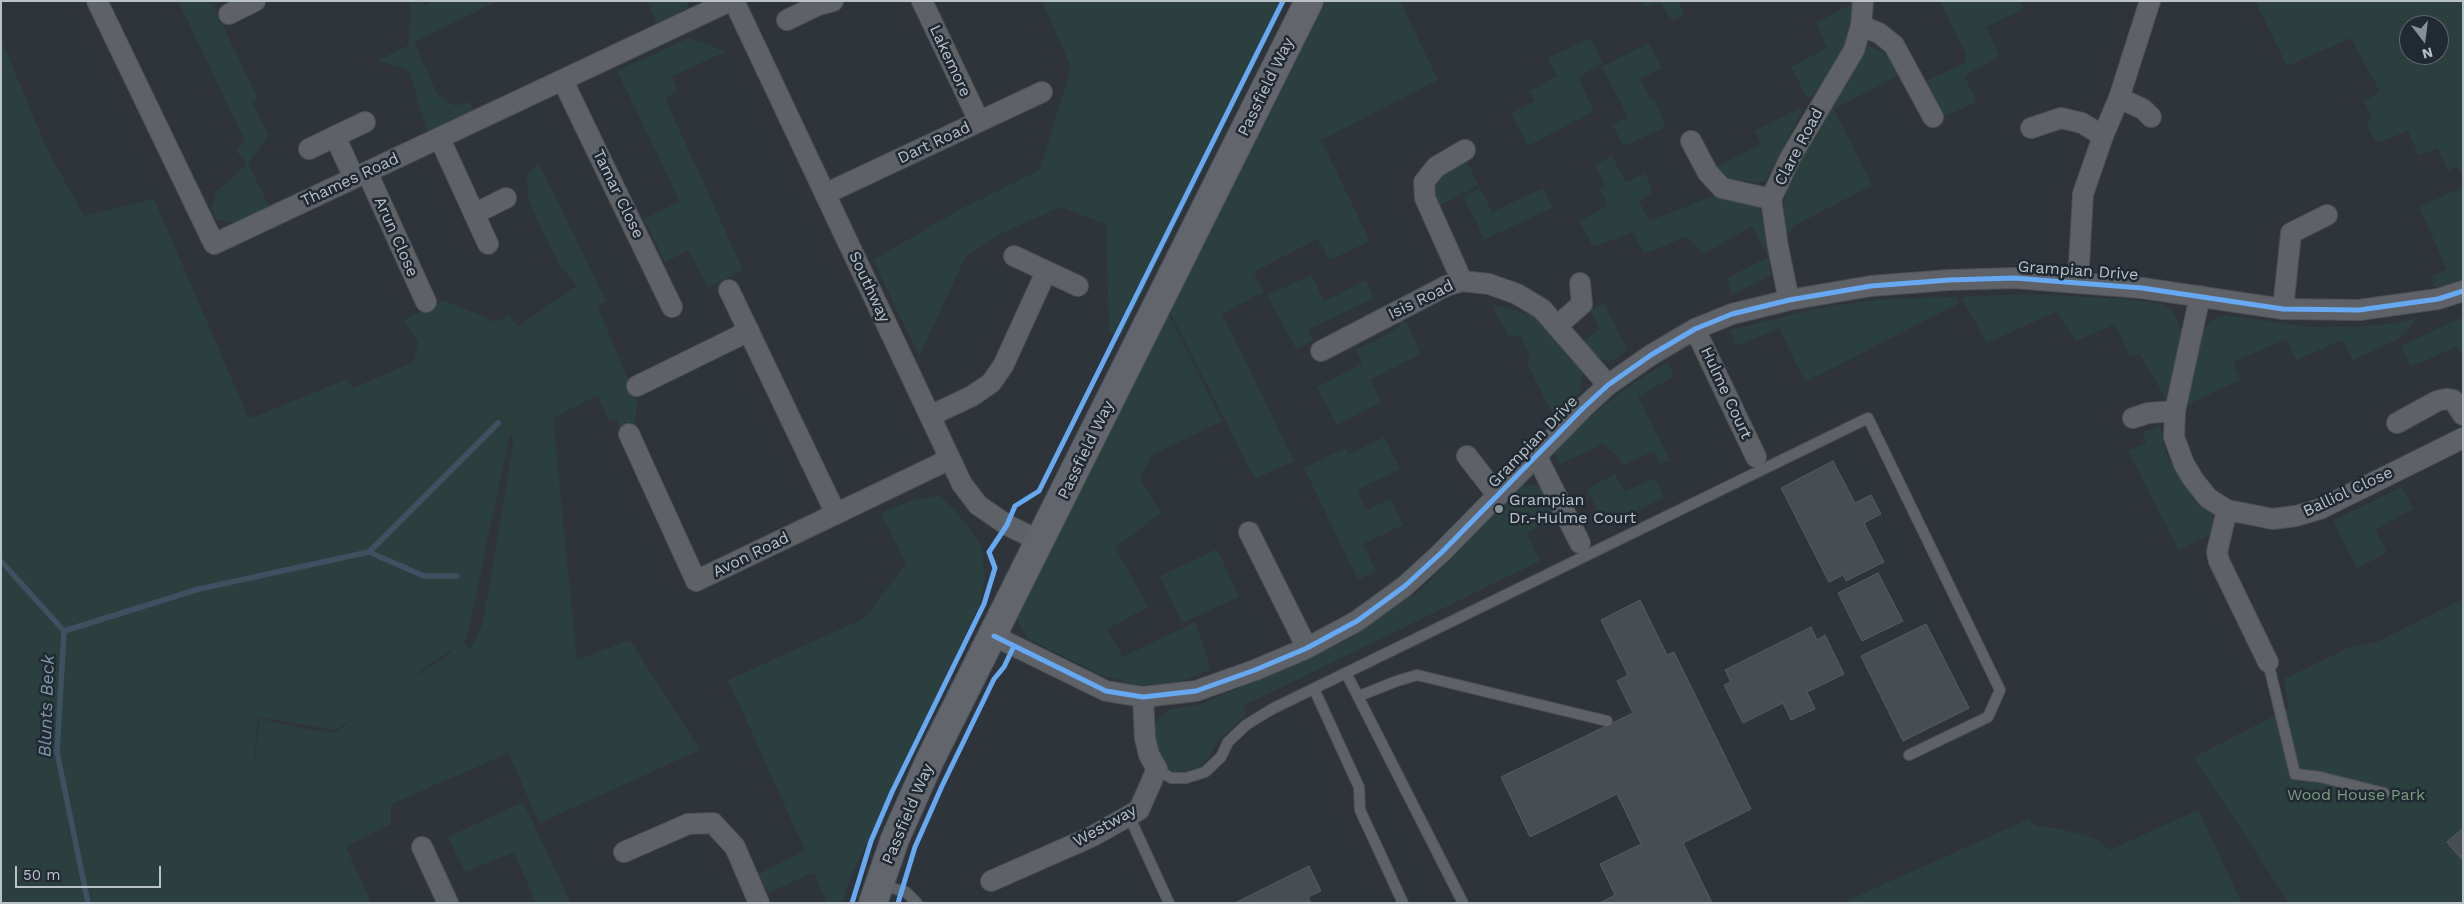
<!DOCTYPE html>
<html>
<head>
<meta charset="utf-8">
<style>
  body { margin:0 }
  #map { position:relative; width:2464px; height:904px; overflow:hidden; background:#2e3439; font-family:"Work Sans",sans-serif }
  canvas { display:block }
  .frame { position:absolute; inset:0; border:2px solid #b9c1c9; pointer-events:none }
  .north { position:absolute; left:2399px; top:15px; width:50px; height:50px; box-sizing:border-box; background:#212a33; border:1px solid #5e666f; border-radius:50%; rotate:165deg; font-size:14px; font-weight:700; line-height:20px; text-align:center; color:#b9c1c9 }
  .north::after { content:''; display:block; margin:auto; width:18px; height:22px; background:#889097; clip-path:polygon(50% 0,100% 100%,50% 72%,0 100%) }
  .scale { position:absolute; left:15px; top:866px; width:146px; height:22px; box-sizing:border-box; border:2px solid #b9c1c9; border-top:0; padding-left:6px; font-size:15px; line-height:18px; white-space:nowrap; color:#b9c1c9; -webkit-text-stroke:4px #212a33; paint-order:stroke }
</style>
</head>
<body>
<div id="map">
<canvas width="2464" height="904"></canvas>
<div class="frame"></div>
<div class="north">N</div>
<div class="scale">50 m</div>
</div>
<script>
const g = document.querySelector('canvas').getContext('2d');
g.lineJoin = 'round';
function paint(path, color) { g.fillStyle = color; g.fill(path, 'evenodd'); }
const toPath = rows => new Path2D(rows.map(r => 'M' + r).join(''));
function trace(path, color, width, dash) { g.strokeStyle = color; g.lineWidth = width; g.lineCap = dash ? 'butt' : 'round'; g.setLineDash(dash || []); g.stroke(path); }
function drawText(font, color, halo, rows, align = 'center') {
  g.font = font + ' "Work Sans",sans-serif'; g.lineWidth = 5; g.setLineDash([]); g.textBaseline = 'middle'; g.strokeStyle = halo; g.fillStyle = color; for (const [text, x, y, turn = 0] of rows) {
    g.save(); g.translate(x, y); g.rotate((+turn || 0) * Math.PI / 180); g.textAlign = isNaN(turn) ? turn : align; if (halo) g.strokeText(text, 0, 0); g.fillText(text, 0, 0); g.restore();
  }
}
const green = toPath([
  [178,1,211,1,258,99,252,103,268,135,248,164,269,206,236,223,217,220,212,209,216,192,247,164,236,151,245,140],
  [411,1,422,1,424,6,434,1,497,1,414,42,437,94,455,106,469,102,474,112,428,134,409,71,378,60,409,45],
  [647,1,689,1,687,8,657,24],
  [1042,1,1286,1,1121,337,1109,332,1106,224,1060,207,996,236,966,256,919,356,873,260,959,210,1040,170,1071,67],
  [1322,1,1400,1,1438,80,1321,140,1370,241,1330,260,1317,239,1254,272,1263,292,1222,314,1294,461,1255,479,1168,308],
  [1641,1,1678,1,1685,14,1672,21,1660,2,1645,8],
  [1942,1,2020,1,2023,9,1986,27,1999,56,1964,76,1977,102,1945,116,1926,81,1964,63,1966,54,1940,2],
  [2255,1,2463,1,2463,179,2457,166,2448,171,2438,148,2419,156,2408,131,2377,143,2366,125,2372,118,2364,101,2380,92,2351,38,2287,66],
  [2409,25,2439,25,2439,55,2409,55],
  [1853,3,1852,24,1842,53,1815,95,1807,98,1791,67,1827,48,1816,23],
  [689,38,726,51,671,77,678,91,665,98,743,270,708,288,689,250,665,262,644,219,680,201,617,71],
  [1590,38,1603,63,1578,77,1594,111,1528,146,1511,113,1535,101,1530,91,1557,76,1548,58],
  [1,39,47,149,84,216,154,199,249,419,347,379,353,388,414,362,418,341,404,320,443,300,496,322,509,315,518,326,577,286,560,266,529,202,526,175,539,164,606,301,597,306,637,400,635,427,622,434,616,419,609,421,598,395,553,418,577,660,630,640,700,750,539,823,509,753,391,804,391,824,346,847,371,903,1,903],
  [510,433,514,440,497,541,482,626,470,650,463,642,467,638],
  [456,646,445,658,408,680],
  [258,717,336,730,355,717,337,732,314,731,260,719,252,781],
  [1649,43,1662,68,1640,79,1650,100,1654,99,1666,127,1624,146,1612,125,1628,117,1602,67],
  [1867,45,1891,56,1901,74,1834,109,1872,185,1794,226,1789,234,1784,236,1782,214,1791,169,1859,52],
  [1800,108,1802,112,1766,180,1759,183,1724,177,1716,167,1761,144,1755,131],
  [1612,156,1626,183,1645,173,1653,192,1639,201,1649,221,1713,196,1751,203,1760,209,1764,218,1771,275,1732,295,1727,278,1768,257,1752,226,1703,254,1687,236,1644,254,1633,232,1593,247,1579,221,1608,206,1600,189,1605,185,1595,165],
  [1466,159,1478,185,1437,207,1435,189,1439,177],
  [2463,187,2463,280,2435,288,2430,277,2447,269,2419,207],
  [1480,188,1492,212,1543,188,1552,208,1485,239,1463,197],
  [1312,275,1324,302,1366,280,1374,298,1307,330,1314,340,1296,349,1267,295],
  [2028,294,2126,299,2163,304,2172,311,2183,333,2166,399,2140,354,2130,357,2115,324,2076,341,2056,312,1987,343,1961,297],
  [1957,297,1960,303,1805,382,1779,328,1736,346,1730,330,1819,308,1884,299],
  [1604,303,1627,350,1616,359,1607,361,1597,357,1583,341,1599,329,1590,310],
  [1491,304,1533,315,1558,339,1583,373,1579,393,1553,415,1527,363,1531,357,1520,335,1510,338],
  [1167,311,1222,421,1152,455,1140,478,1161,513,1115,547,1148,607,1107,629,1123,657,1195,622,1207,656,1210,670,1167,686,1133,684,1102,675,1028,639,1017,621,1055,538],
  [2227,315,2309,327,2354,327,2399,323,2418,317,2400,338,2353,360,2342,340,2296,360,2286,339,2233,362,2240,380,2185,406,2200,333,2215,318],
  [2463,317,2463,357,2457,346,2411,367,2401,346],
  [1401,319,1407,323,1420,354,1370,380,1381,402,1337,425,1317,387,1362,363,1356,350,1398,329],
  [1668,362,1674,376,1638,397,1670,460,1660,464,1654,451,1622,466,1617,456,1603,444,1560,464,1554,454,1579,426,1630,385],
  [2160,426,2167,456,2178,475,2198,503,2214,515,2213,530,2207,536,2179,550,2128,451,2146,443,2143,432],
  [1384,437,1400,469,1357,490,1366,510,1390,499,1403,525,1363,544,1376,571,1358,580,1304,468,1345,448,1349,454],
  [1615,474,1624,492,1655,478,1664,498,1605,525,1587,489],
  [1523,485,1540,485,1549,496,1558,516,1527,533,1540,561,1243,706,1246,715,1217,742,1209,757,1198,767,1176,773,1162,764,1152,735,1157,720,1170,709,1199,705,1340,644,1422,589],
  [2402,487,2413,509,2375,529,2387,553,2357,568,2333,521],
  [939,496,956,511,981,545,985,579,980,604,850,879,842,903,822,903,826,901,814,872,768,893,758,874,805,850,728,680,865,618,906,564,881,513,910,501],
  [1217,549,1239,597,1182,623,1160,576],
  [2463,599,2463,903,2289,903,2194,757,2448,627,2289,708,2284,679,2350,647,2377,642],
  [523,802,571,903,536,903,514,852,465,872,448,837],
  [2198,810,2242,903,1842,903,2029,819,2035,826,2061,829,2094,838,2110,850]
]);
const stream = toPath([
  [369,552,424,576,457,576],
  [1,561,64,631,57,752,88,903],
  [64,631,199,589,369,552,498,423]
]);
const building = toPath([
  [1833,461,1855,503,1871,495,1881,514,1864,523,1884,562,1846,581,1843,575,1829,582,1781,488,1833,461],
  [1878,573,1903,621,1862,641,1838,593,1878,573],
  [1640,600,1667,655,1674,652,1751,809,1683,843,1712,903,1600,903,1615,895,1600,864,1641,844,1617,794,1530,837,1501,777,1633,713,1617,681,1628,675,1601,620,1640,600],
  [1926,624,1969,708,1903,741,1861,656,1926,624],
  [1811,627,1817,640,1825,635,1844,674,1807,692,1815,709,1791,720,1783,703,1743,723,1724,685,1731,682,1725,670,1811,627],
  [2463,828,2463,861,2447,842,2463,828],
  [1309,866,1321,891,1308,897,1311,903,1235,903,1309,866]
]);
const lane = toPath([
  [2268,662,2295,774,2320,777,2384,793],
  [1346,673,1463,903],
  [1314,689,1359,787,1360,810,1403,903],
  [1359,696,1397,681,1417,675,1607,721],
  [1157,769,1171,778,1186,778,1205,772,1221,757,1228,742,1246,725,1272,709,1868,418,2000,690,1988,717,1909,755],
  [1129,816,1169,903],
  [881,885,906,892,917,903]
]);
const street = toPath([
  [97,1,214,244,730,1],
  [734,1,962,484,978,505,1007,525,1040,541],
  [922,1,979,121],
  [229,14,255,1],
  [787,20,818,5,833,1],
  [1861,26,1879,33,1894,45,1933,117],
  [563,81,672,307],
  [2119,98,2143,109,2151,117],
  [2031,128,2061,118,2082,123,2103,136],
  [335,136,354,178],
  [440,139,488,244],
  [1691,141,1708,173,1722,188,1771,199],
  [309,149,365,122],
  [367,172,426,302],
  [825,194,1042,92],
  [474,214,506,198],
  [1014,256,1078,286],
  [1462,281,1425,198,1424,182,1436,167,1465,150],
  [2078,282,2083,194,2103,136,2119,98,2150,1],
  [729,290,836,514],
  [2200,296,2175,411,2174,437,2184,464,2193,479,2208,498,2227,510,2273,519,2296,516,2320,509,2463,438],
  [1789,300,1778,247,1771,199,1790,158,1854,50,1861,26,1863,1],
  [2283,309,2291,233,2327,215],
  [1557,326,1582,304,1580,283],
  [1695,329,1756,457],
  [1321,351,1446,286,1462,281,1489,284,1517,294,1542,309,1608,385],
  [637,386,749,331],
  [930,416,972,396,991,383,1003,366,1046,272],
  [2133,418,2148,413,2175,411],
  [2397,423,2437,401,2446,399,2453,400,2463,415],
  [629,434,696,581,950,459],
  [1536,455,1580,543],
  [1467,456,1498,496],
  [2227,510,2217,552,2219,561,2268,662],
  [1249,532,1307,648],
  [994,636,1106,691,1143,697,1196,691,1255,670,1307,648,1357,621,1405,586,1442,552,1583,408,1608,385,1651,355,1695,329,1732,314,1789,300,1871,286,1949,280,2014,278,2142,288,2283,309,2359,310,2438,299,2463,291],
  [422,847,448,903],
  [624,852,688,824,713,823,735,847,759,903],
  [991,881,1093,836,1139,810,1157,769,1149,755,1145,738,1143,697]
]);
const secondary = toPath([
  [873,903,895,839,930,760,1309,1]
]);
const cycleway = toPath([
  [994,636,1106,691,1143,697,1196,691,1255,670,1307,648,1357,621,1405,586,1442,552,1583,408,1608,385,1651,355,1695,329,1732,314,1789,300,1871,286,1949,280,2014,278,2142,288,2283,309,2359,310,2438,299,2463,291],
  [852,903,871,841,892,792,984,604,995,568,989,552,1007,525,1015,506,1039,491,1283,1],
  [898,903,915,847,942,786,994,679,1004,667,1014,646]
]);
const markers = [
  [1499,509,5,"#889097"]
];
const streetNames = [
  ["Lakemore",950,61,65],
  ["Passfield Way",1266,87,-64],
  ["Dart Road",934,143,-25],
  ["Clare Road",1799,147,-62],
  ["Thames Road",350,180,-25],
  ["Tamar Close",618,194,64],
  ["Arun Close",396,237,66],
  ["Grampian Drive",2078,271,4],
  ["Southway",869,287,65],
  ["Isis Road",1421,300,-26],
  ["Hulme Court",1726,393,65],
  ["Grampian Drive",1533,442,-46],
  ["Passfield Way",1086,450,-64],
  ["Balliol Close",2348,492,-25],
  ["Avon Road",751,555,-26],
  ["Passfield Way",908,814,-67],
  ["Westway",1105,826,-29]
];
const poiNames = [
  ["Grampian",1509,500],
  ["Dr.-Hulme Court",1509,518]
];
const parkNames = [
  ["Wood House Park",2356,795]
];
const waterNames = [
  ["Blunts Beck",47,706,-88]
];
paint(green, '#2c3f3f');
trace(stream, '#3f5061', 5.5);
paint(building, '#484d52');
trace(building, '#565c61', 1);
trace(lane, '#4c5054', 12);
trace(street, '#4c5054', 22);
trace(secondary, '#4c5054', 30);
trace(lane, '#5e6267', 10);
trace(street, '#5e6267', 20);
trace(secondary, '#62666c', 28);
trace(cycleway, '#66a8f1', 5);
for (const [x, y, r, color] of markers) { const dot = new Path2D(); dot.arc(x, y, r, 0, 2 * Math.PI); g.fillStyle = color; g.fill(dot); trace(dot, '#212a33', 2); }
drawText('16px', '#b9c1c9', '#212a33', streetNames);
drawText('16px', '#b9c1c9', '#212a33', poiNames, 'left');
drawText('16px', '#7a9c7f', '#212a33', parkNames);
drawText('italic 18px', '#7d94a8', '#212a33', waterNames);
</script>
</body>
</html>
